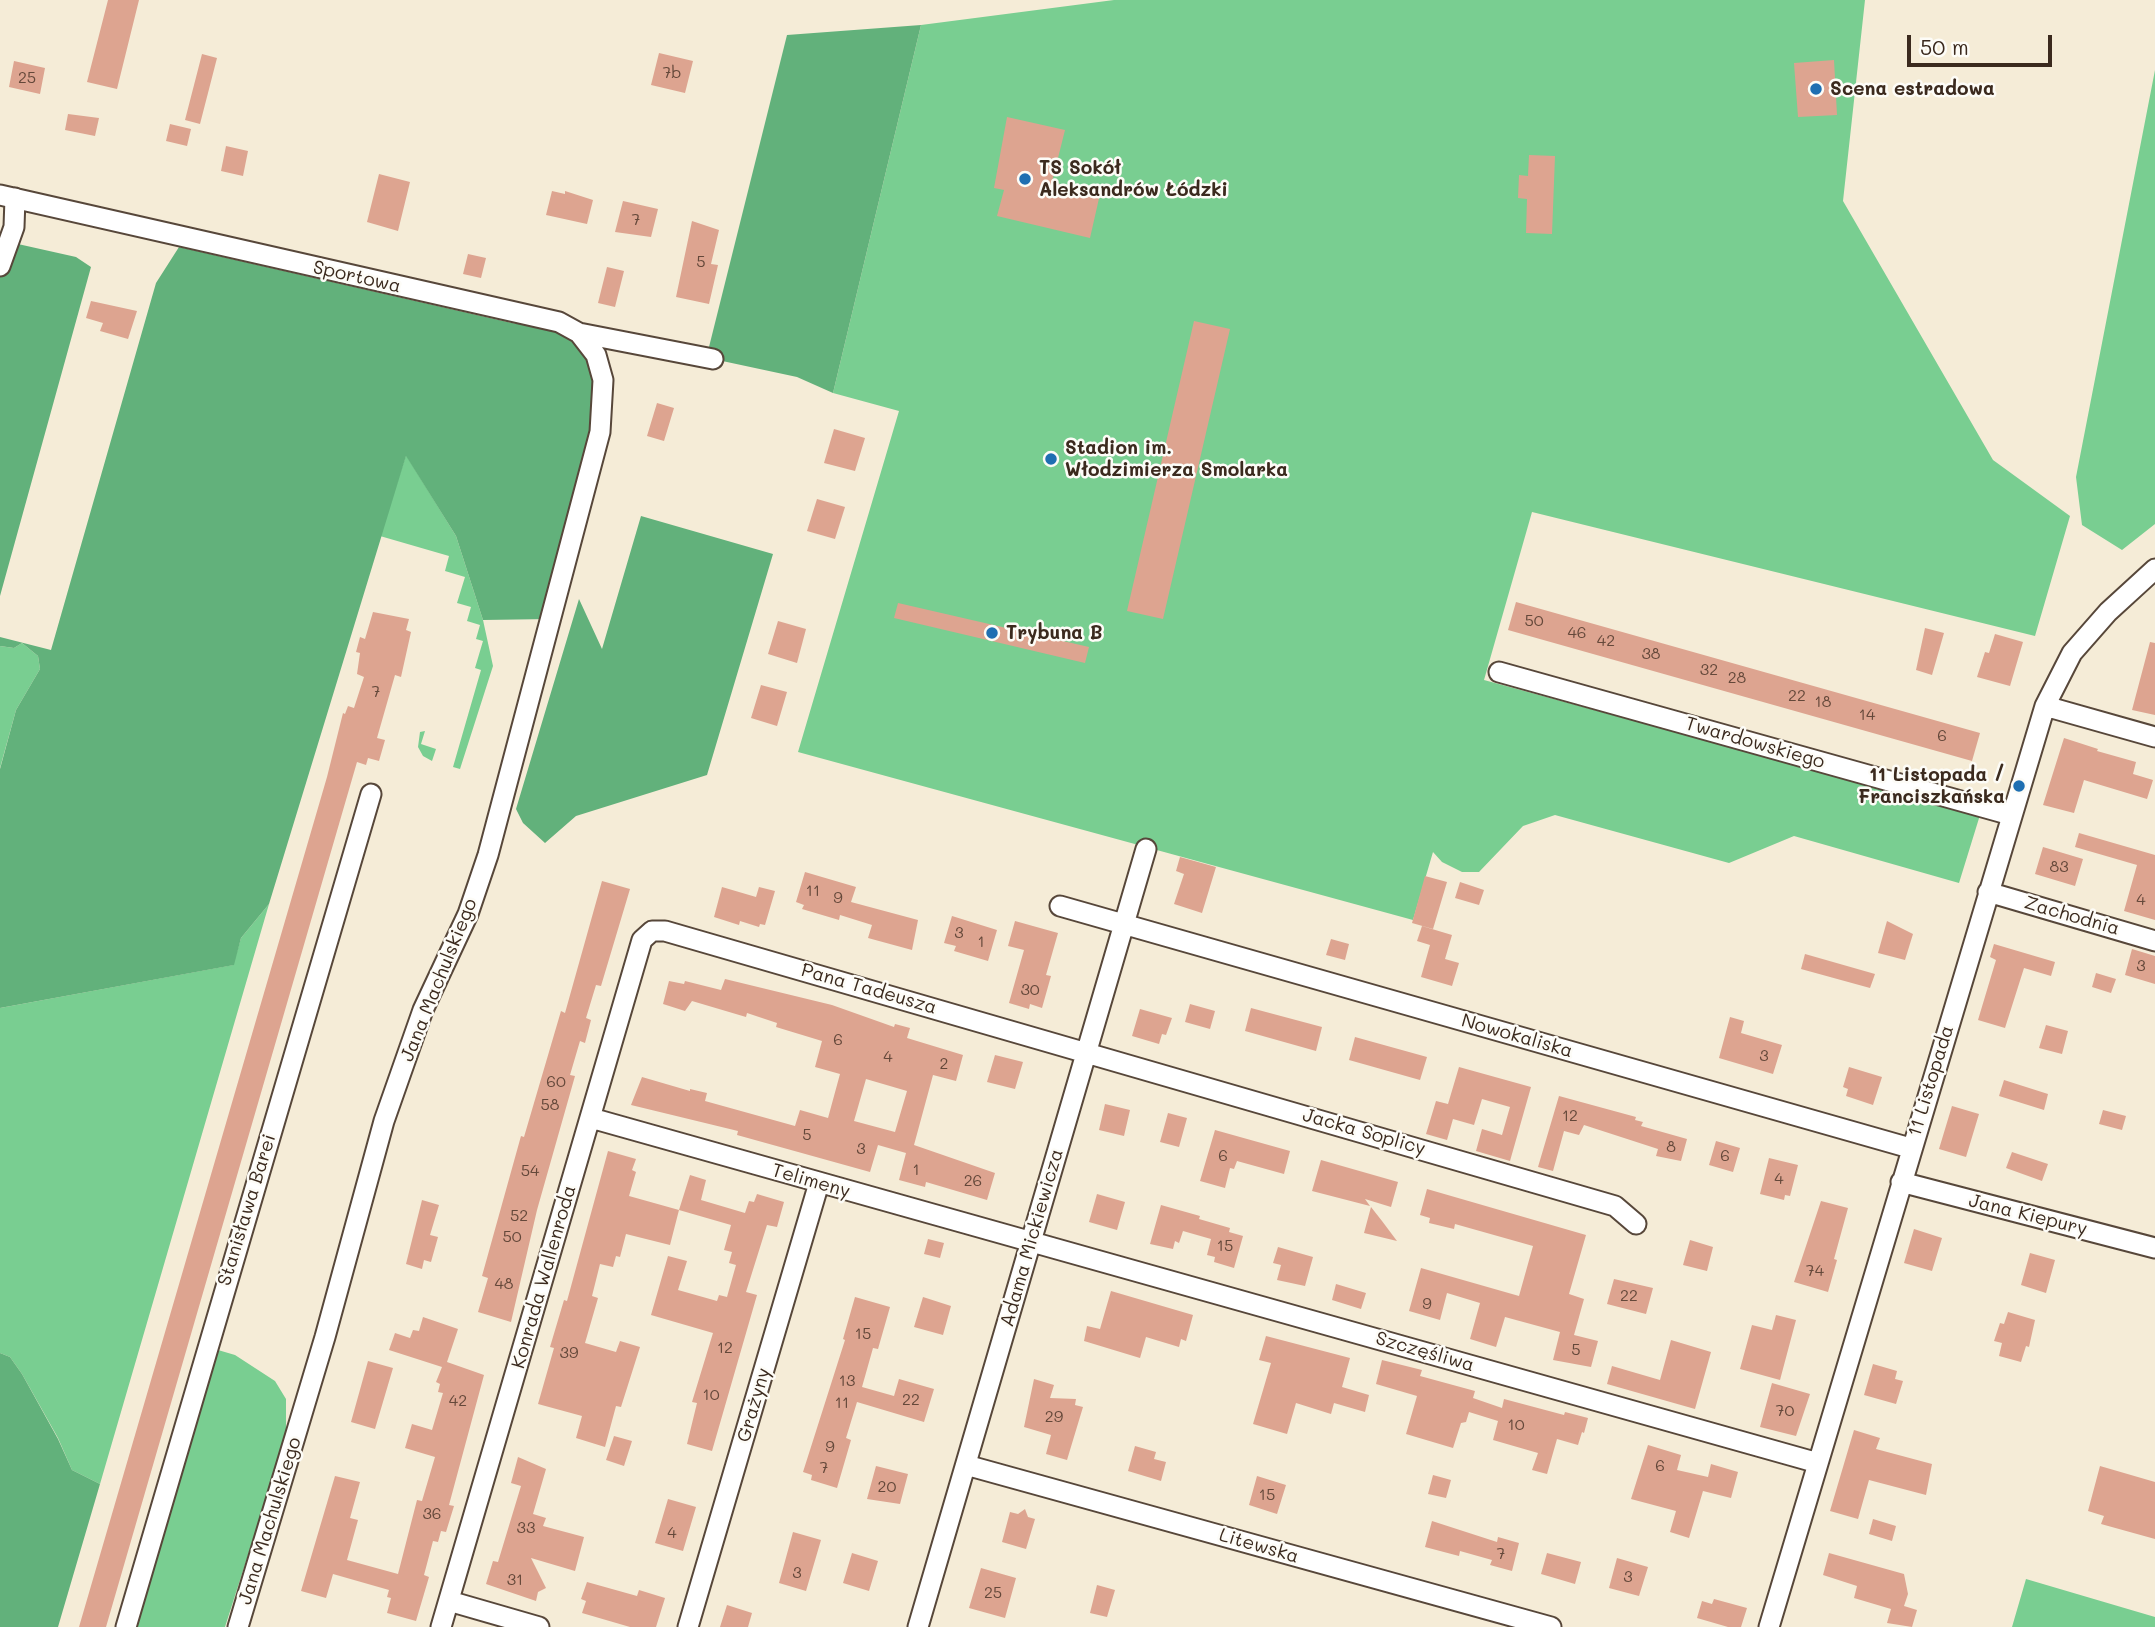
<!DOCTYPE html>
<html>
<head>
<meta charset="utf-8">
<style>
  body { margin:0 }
  #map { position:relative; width:2155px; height:1627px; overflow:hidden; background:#f5ecd7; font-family:Mali,sans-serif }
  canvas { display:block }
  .scale { position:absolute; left:1907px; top:35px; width:145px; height:32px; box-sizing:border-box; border:4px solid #3b2a1e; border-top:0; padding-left:9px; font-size:21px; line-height:24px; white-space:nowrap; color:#3b2a1e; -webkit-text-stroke:5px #fdfcf7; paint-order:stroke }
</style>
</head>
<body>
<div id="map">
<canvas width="2155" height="1627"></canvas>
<div class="scale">50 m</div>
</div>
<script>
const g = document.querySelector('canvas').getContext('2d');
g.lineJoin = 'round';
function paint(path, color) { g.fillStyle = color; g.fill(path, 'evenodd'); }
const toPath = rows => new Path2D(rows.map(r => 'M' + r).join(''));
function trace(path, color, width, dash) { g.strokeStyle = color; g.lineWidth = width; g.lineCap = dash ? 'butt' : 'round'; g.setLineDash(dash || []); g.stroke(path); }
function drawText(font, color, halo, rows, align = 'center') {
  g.font = font + ' Mali,sans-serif'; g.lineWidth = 5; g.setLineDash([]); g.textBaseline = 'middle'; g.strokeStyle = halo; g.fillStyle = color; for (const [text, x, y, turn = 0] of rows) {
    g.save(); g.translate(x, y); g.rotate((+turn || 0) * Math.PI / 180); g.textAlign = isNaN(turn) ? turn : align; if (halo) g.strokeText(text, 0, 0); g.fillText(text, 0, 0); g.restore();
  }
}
const green = toPath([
  [1114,0,1865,0,1843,201,1993,460,2070,516,2035,636,1532,512,1484,680,1980,815,1959,883,1794,836,1729,863,1555,815,1523,826,1479,872,1462,872,1442,862,1433,852,1413,920,798,752,899,411,833,393,921,25],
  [2155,70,2155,524,2122,550,2082,525,2076,477],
  [406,455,456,536,483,620,493,666,460,769,453,767,481,670,475,668,483,641,476,639,480,625,467,621,471,607,457,603,465,577,445,571,449,556,380,536],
  [22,643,38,656,40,669,16,710,0,768,0,646,14,648],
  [425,731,421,744,436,749,432,761,423,756,418,747,420,732],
  [269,904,100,1484,72,1470,58,1438,22,1374,10,1357,0,1353,0,1008,233,965,241,938],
  [218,1350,235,1355,275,1381,286,1399,286,1436,225,1627,136,1627],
  [2026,1579,2155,1617,2155,1627,2012,1627]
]);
const forest = toPath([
  [921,25,833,393,797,377,713,359,708,351,787,35],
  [9,242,76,257,91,267,0,596,0,267],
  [179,247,512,323,579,333,603,380,550,619,483,620,456,536,406,456,269,904,241,938,234,965,0,1008,0,769,16,710,40,669,38,656,22,643,14,648,0,646,0,637,51,650,156,283],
  [641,516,773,554,707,775,576,816,545,843,523,823,516,809,579,599,602,649],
  [0,1353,10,1357,22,1374,58,1439,72,1470,100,1484,58,1627,0,1627]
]);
const building = toPath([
  [108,0,139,0,117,89,87,82],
  [659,53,693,61,685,93,651,85],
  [202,54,217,58,200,124,185,120],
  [1834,60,1837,115,1798,117,1794,63],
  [14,61,45,68,40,94,9,87],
  [68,114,99,118,95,136,65,130],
  [1007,117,1065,130,1052,182,1100,194,1090,238,997,216,1004,190,994,188],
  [170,124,191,129,187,146,166,141],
  [226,146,248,151,243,176,221,171],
  [1529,155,1555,156,1552,234,1526,233,1527,199,1518,198,1519,175,1528,176],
  [379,174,410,182,398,231,367,222],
  [552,191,565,194,565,191,593,200,587,224,546,215],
  [623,201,658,209,651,237,615,232],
  [692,221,719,230,711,264,718,265,709,304,676,297],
  [468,254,486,258,481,278,463,274],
  [607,267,624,271,615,307,598,303],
  [91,301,137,311,128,339,100,331,103,323,86,318],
  [1194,321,1230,329,1163,619,1127,611],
  [657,403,674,408,664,441,647,436],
  [834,429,865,438,855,471,824,463],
  [817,499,845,507,835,539,807,531],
  [1516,602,1980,733,1972,761,1508,630],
  [898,603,1089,647,1085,663,894,618],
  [373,612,409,619,406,630,411,632,401,677,395,675,377,738,385,740,379,761,368,758,366,765,357,762,106,1627,79,1627,327,777,343,713,345,714,348,706,354,708,364,677,357,674,360,653,356,652,360,637,365,639],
  [778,621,806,629,797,663,768,654],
  [1925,628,1944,633,1932,675,1916,670],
  [1995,634,2023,642,2010,686,1977,677,1985,652,1989,653],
  [2150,642,2155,643,2155,715,2132,710],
  [761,685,787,692,777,726,751,718],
  [2064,738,2098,749,2097,751,2136,762,2133,774,2153,780,2147,799,2084,780,2074,813,2043,805],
  [2079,833,2155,855,2155,920,2124,911,2137,865,2075,847],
  [2043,847,2083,859,2075,886,2035,874],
  [1180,857,1216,867,1202,913,1174,904,1184,874,1176,871],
  [805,872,856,887,851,902,918,920,912,950,868,938,872,925,840,915,839,920,802,909,804,905,796,902],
  [1425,876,1447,882,1433,929,1412,923],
  [602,881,630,889,601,986,596,985,586,1018,591,1020,585,1043,580,1041,570,1075,575,1076,537,1210,511,1322,478,1312,488,1278,482,1276,521,1136,524,1137,561,1011,565,1013],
  [1460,882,1484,890,1479,905,1455,898],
  [722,887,756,897,759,887,775,891,765,925,760,924,759,927,740,921,739,925,714,917],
  [952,916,997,930,988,961,954,951,956,946,944,943],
  [1015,921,1058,933,1046,975,1051,976,1042,1008,1030,1004,1029,1009,1009,1003,1024,950,1008,946],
  [1887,921,1913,934,1905,960,1878,953],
  [1422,926,1452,935,1445,959,1459,963,1452,986,1421,977,1430,945,1417,941],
  [1331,939,1349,944,1345,960,1326,955],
  [1994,944,2055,962,2051,976,2024,968,2005,1028,1978,1020,1996,960,1990,957],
  [2132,949,2155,956,2155,984,2125,975],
  [1805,954,1875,974,1870,988,1801,969],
  [2096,973,2116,979,2111,993,2092,987],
  [725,979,832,1005,894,1027,895,1024,910,1028,907,1038,963,1055,956,1081,933,1075,914,1145,995,1173,987,1200,926,1182,925,1187,899,1180,906,1153,878,1145,870,1172,737,1135,738,1131,631,1105,642,1077,690,1091,690,1089,707,1093,705,1101,795,1126,800,1110,828,1118,840,1074,815,1067,822,1041,776,1027,777,1023,747,1013,746,1017,692,1001,685,1011,663,1004,669,981,684,984,685,981,721,990],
  [866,1079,907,1091,895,1132,854,1121],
  [1190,1004,1215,1011,1210,1029,1185,1022],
  [1251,1008,1322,1027,1316,1051,1245,1031],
  [1140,1009,1172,1018,1166,1035,1162,1034,1159,1044,1132,1036],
  [1730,1017,1744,1021,1741,1033,1782,1045,1773,1074,1719,1058],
  [2046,1025,2068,1031,2062,1054,2039,1048],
  [1355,1037,1427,1057,1420,1080,1349,1060],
  [995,1055,1023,1062,1015,1089,987,1082],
  [1459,1067,1531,1087,1510,1161,1476,1151,1482,1129,1502,1135,1510,1107,1482,1099,1474,1125,1453,1119,1447,1140,1426,1134,1436,1101,1448,1104],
  [1849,1067,1882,1077,1873,1105,1846,1096,1848,1089,1843,1087],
  [2004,1080,2048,1094,2044,1110,1999,1096],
  [1559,1096,1636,1117,1635,1120,1643,1122,1641,1126,1687,1139,1681,1161,1656,1156,1658,1149,1584,1125,1579,1135,1564,1131,1553,1171,1538,1167],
  [1105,1104,1130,1110,1124,1136,1099,1130],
  [1952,1106,1979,1114,1966,1157,1939,1149],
  [2103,1110,2126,1116,2122,1130,2099,1124],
  [1168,1113,1187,1118,1179,1147,1160,1142],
  [1215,1130,1290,1151,1284,1174,1237,1161,1234,1169,1230,1168,1225,1188,1200,1181],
  [1716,1141,1740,1148,1733,1172,1709,1165],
  [608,1151,636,1159,632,1170,636,1172,629,1196,679,1210,670,1245,626,1234,620,1257,616,1256,613,1267,600,1264,592,1296,598,1298,585,1343,616,1352,620,1341,640,1347,621,1407,616,1406,605,1447,576,1438,582,1416,538,1404,554,1348,550,1347,564,1300,567,1301],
  [2012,1152,2048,1164,2042,1181,2006,1168],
  [1769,1158,1798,1165,1790,1196,1785,1195,1784,1200,1760,1194],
  [1321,1160,1398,1182,1391,1207,1365,1199,1370,1206,1312,1191],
  [690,1175,706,1180,701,1200,745,1213,749,1201,754,1202,757,1194,784,1202,777,1227,767,1225,746,1292,757,1295,712,1451,687,1444,697,1403,692,1402,713,1333,651,1315,668,1256,687,1261,678,1290,717,1301,719,1295,727,1297,736,1265,729,1263,732,1252,724,1250,731,1225,679,1210],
  [1427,1189,1586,1235,1569,1294,1584,1299,1574,1335,1598,1341,1591,1367,1553,1360,1560,1332,1505,1317,1496,1347,1470,1339,1480,1303,1447,1293,1440,1320,1409,1311,1421,1268,1519,1296,1533,1246,1455,1224,1454,1229,1429,1223,1430,1218,1420,1215],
  [1097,1194,1125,1202,1117,1230,1089,1222],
  [422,1200,439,1205,430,1235,438,1237,431,1262,424,1260,422,1269,406,1264],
  [1821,1201,1848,1208,1834,1259,1837,1260,1828,1292,1794,1282],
  [1161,1205,1200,1216,1199,1219,1230,1228,1229,1232,1243,1236,1234,1268,1214,1262,1215,1257,1207,1255,1211,1239,1183,1231,1179,1243,1175,1241,1173,1249,1150,1244],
  [1371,1207,1382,1221,1397,1241,1364,1233],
  [1914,1229,1942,1238,1932,1271,1904,1263],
  [928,1239,944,1243,940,1258,924,1254],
  [1690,1240,1713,1247,1707,1271,1683,1265],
  [1278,1247,1313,1257,1305,1286,1277,1280,1281,1265,1273,1263],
  [2030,1253,2055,1260,2046,1293,2021,1285],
  [1614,1279,1653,1288,1646,1314,1607,1304],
  [1336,1284,1366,1293,1361,1309,1332,1300],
  [1111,1291,1193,1315,1186,1341,1181,1339,1179,1347,1146,1337,1140,1358,1084,1341,1087,1326,1100,1329],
  [855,1297,890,1307,878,1349,873,1348,862,1387,894,1396,899,1379,934,1389,924,1422,857,1402,846,1438,851,1440,837,1488,811,1480,812,1475,803,1472,845,1340,843,1339],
  [923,1297,951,1306,943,1335,914,1327],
  [2008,1312,2035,1320,2029,1347,2026,1346,2021,1362,1999,1356,2002,1343,1994,1341,2000,1323,2004,1324],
  [1776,1315,1796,1320,1780,1380,1740,1369,1752,1325,1772,1330],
  [423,1317,458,1329,447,1362,484,1375,449,1505,454,1506,446,1532,441,1531,438,1542,433,1541,424,1575,429,1577,416,1621,387,1613,391,1598,387,1597,389,1590,333,1574,326,1598,301,1591,335,1476,360,1482,350,1518,358,1520,347,1560,398,1574,417,1500,422,1501,435,1457,405,1448,412,1424,432,1430,443,1393,438,1392,440,1384,436,1382,442,1367,389,1350,395,1333,410,1338,413,1330,419,1331],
  [1266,1336,1350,1358,1342,1387,1369,1395,1365,1412,1334,1403,1331,1414,1296,1403,1287,1434,1253,1424,1271,1363,1259,1360],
  [1671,1340,1711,1352,1695,1409,1607,1384,1612,1366,1660,1380],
  [1382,1360,1422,1370,1420,1376,1475,1391,1473,1398,1502,1408,1504,1399,1564,1415,1565,1412,1588,1418,1584,1433,1582,1432,1578,1445,1557,1439,1547,1474,1532,1470,1538,1453,1493,1440,1498,1421,1469,1412,1466,1422,1461,1423,1453,1448,1406,1434,1417,1396,1376,1384],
  [368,1361,393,1368,375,1429,351,1422],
  [1873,1364,1897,1371,1895,1379,1903,1381,1896,1404,1864,1395],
  [1034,1379,1054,1385,1050,1398,1076,1399,1075,1405,1083,1407,1067,1460,1046,1454,1051,1435,1024,1427],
  [1772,1383,1810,1394,1796,1436,1760,1427],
  [1854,1430,1880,1438,1876,1449,1932,1464,1926,1495,1869,1480,1858,1519,1830,1511],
  [614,1436,632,1441,624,1466,606,1460],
  [1648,1445,1681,1455,1677,1470,1708,1477,1711,1464,1738,1472,1731,1498,1703,1491,1689,1538,1670,1532,1676,1511,1631,1499],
  [1135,1446,1156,1452,1154,1459,1166,1462,1161,1481,1128,1471],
  [518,1457,546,1469,533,1514,546,1518,543,1526,584,1537,575,1571,531,1558,546,1588,538,1592,536,1601,486,1584,493,1561,498,1562,521,1486,511,1483],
  [876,1466,908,1474,900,1504,867,1499],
  [2100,1466,2155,1482,2155,1539,2101,1524,2104,1516,2088,1511],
  [1433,1475,1451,1480,1446,1498,1428,1494],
  [1257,1476,1286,1485,1277,1514,1249,1505],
  [668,1499,696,1507,683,1551,655,1543],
  [1025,1509,1028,1517,1035,1519,1026,1549,1002,1542,1010,1512,1018,1514],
  [1873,1519,1896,1526,1892,1541,1869,1534],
  [1432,1521,1497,1542,1498,1537,1519,1543,1512,1571,1490,1565,1492,1560,1460,1551,1459,1556,1425,1547],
  [793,1532,821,1540,806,1591,779,1583],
  [852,1553,878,1561,869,1591,843,1583],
  [1547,1553,1581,1562,1575,1584,1541,1574],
  [1829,1553,1904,1574,1908,1594,1904,1606,1917,1610,1912,1627,1887,1623,1891,1609,1854,1598,1857,1586,1823,1575],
  [1617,1558,1648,1567,1639,1596,1609,1588],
  [981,1568,1016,1578,1005,1618,969,1608],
  [587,1582,637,1596,639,1590,665,1598,656,1627,630,1627,582,1613,586,1601,581,1599],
  [1097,1585,1115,1590,1107,1617,1090,1613],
  [1714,1599,1747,1608,1741,1627,1728,1627,1697,1618,1702,1601,1712,1604],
  [727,1605,752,1613,748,1627,720,1627]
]);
const minor = toPath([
  [0,195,559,322,579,333,713,359],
  [0,266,14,227,15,198],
  [1499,672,2011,815],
  [2045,706,2155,737],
  [1988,892,2155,941],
  [1060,906,1910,1148],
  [591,1118,1818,1463],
  [1901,1182,2155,1248],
  [966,1465,1551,1627],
  [449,1601,539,1627],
  [126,1627,371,794],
  [238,1627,325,1337,384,1121,423,1010,468,914,488,855,600,432,603,380,596,355,579,333],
  [441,1627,642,940,652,931,665,931,1615,1206,1636,1224],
  [688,1627,819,1183],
  [918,1627,1146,849],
  [1769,1627,2045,706,2072,653,2108,612,2155,569]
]);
const markers = [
  [1816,89,7,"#1f6fb2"],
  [1025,179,7,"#1f6fb2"],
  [1051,459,7,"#1f6fb2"],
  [992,633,7,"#1f6fb2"],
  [2019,786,7,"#1f6fb2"]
];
const numberNames = [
  ["7b",672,73],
  ["25",27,78],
  ["7",636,220],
  ["5",701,262],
  ["50",1534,621],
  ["46",1577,633],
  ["42",1606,641],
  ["38",1651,654],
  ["32",1709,670],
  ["28",1737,678],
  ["7",376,692],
  ["22",1797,696],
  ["18",1823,702],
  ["14",1867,715],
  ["6",1942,736],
  ["83",2059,867],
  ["11",813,891],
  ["9",838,898],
  ["4",2141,900],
  ["3",959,933],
  ["1",981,942],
  ["3",2141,966],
  ["30",1030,990],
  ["6",838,1040],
  ["3",1764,1056],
  ["4",888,1057],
  ["2",944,1064],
  ["60",556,1082],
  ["58",550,1105],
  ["12",1570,1116],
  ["5",807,1135],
  ["8",1671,1147],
  ["3",861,1149],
  ["6",1223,1156],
  ["6",1725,1156],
  ["1",916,1170],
  ["54",530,1171],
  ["4",1779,1179],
  ["26",973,1181],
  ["52",519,1216],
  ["50",512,1237],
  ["15",1225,1246],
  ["74",1815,1271],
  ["48",504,1284],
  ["22",1629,1296],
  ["9",1427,1304],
  ["15",863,1334],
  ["12",725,1348],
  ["5",1576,1350],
  ["39",569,1353],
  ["13",847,1381],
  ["10",711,1395],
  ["22",911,1400],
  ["42",458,1401],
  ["11",842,1403],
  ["70",1785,1411],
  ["29",1054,1417],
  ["10",1516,1425],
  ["9",830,1447],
  ["6",1660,1466],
  ["7",824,1468],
  ["20",887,1487],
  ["15",1267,1495],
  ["36",432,1514],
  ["33",526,1528],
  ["4",672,1533],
  ["7",1501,1554],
  ["3",797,1573],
  ["3",1628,1577],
  ["31",515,1580],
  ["25",993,1593]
];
const poiNames = [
  ["Scena estradowa",1830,89],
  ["TS Sokół",1039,168],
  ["Aleksandrów Łódzki",1039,190],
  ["Stadion im.",1065,448],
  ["Włodzimierza Smolarka",1065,470],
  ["Trybuna B",1006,633],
  ["11 Listopada /",2005,775,"right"],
  ["Franciszkańska",2005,797,"right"]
];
const streetNames = [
  ["Sportowa",357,277,13],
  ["Twardowskiego",1755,743,16],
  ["Zachodnia",2072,916,16],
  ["Jana Machulskiego",439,980,-68],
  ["Pana Tadeusza",869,989,16],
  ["Nowokaliska",1517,1036,16],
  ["11 Listopada",1931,1081,-73],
  ["Jacka Soplicy",1364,1132,16],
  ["Telimeny",811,1181,16],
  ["Stanisława Barei",247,1210,-73],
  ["Jana Kiepury",2028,1215,14],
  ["Adama Mickiewicza",1032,1238,-74],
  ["Konrada Wallenroda",544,1277,-74],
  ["Szczęśliwa",1425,1352,16],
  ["Grażyny",754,1405,-74],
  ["Jana Machulskiego",270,1521,-73],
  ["Litewska",1259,1546,16]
];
paint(green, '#79ce91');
paint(forest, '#62b17b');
paint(building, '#dda490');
trace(minor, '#57473a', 23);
trace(minor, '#fff', 19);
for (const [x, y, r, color] of markers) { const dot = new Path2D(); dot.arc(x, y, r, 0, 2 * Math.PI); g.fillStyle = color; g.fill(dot); trace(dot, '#fdfcf7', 2.5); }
drawText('16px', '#64483a', null, numberNames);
drawText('bold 19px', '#3b2a1e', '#fdfcf7', poiNames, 'left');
drawText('19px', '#3b2a1e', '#fdfcf7', streetNames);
</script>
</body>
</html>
